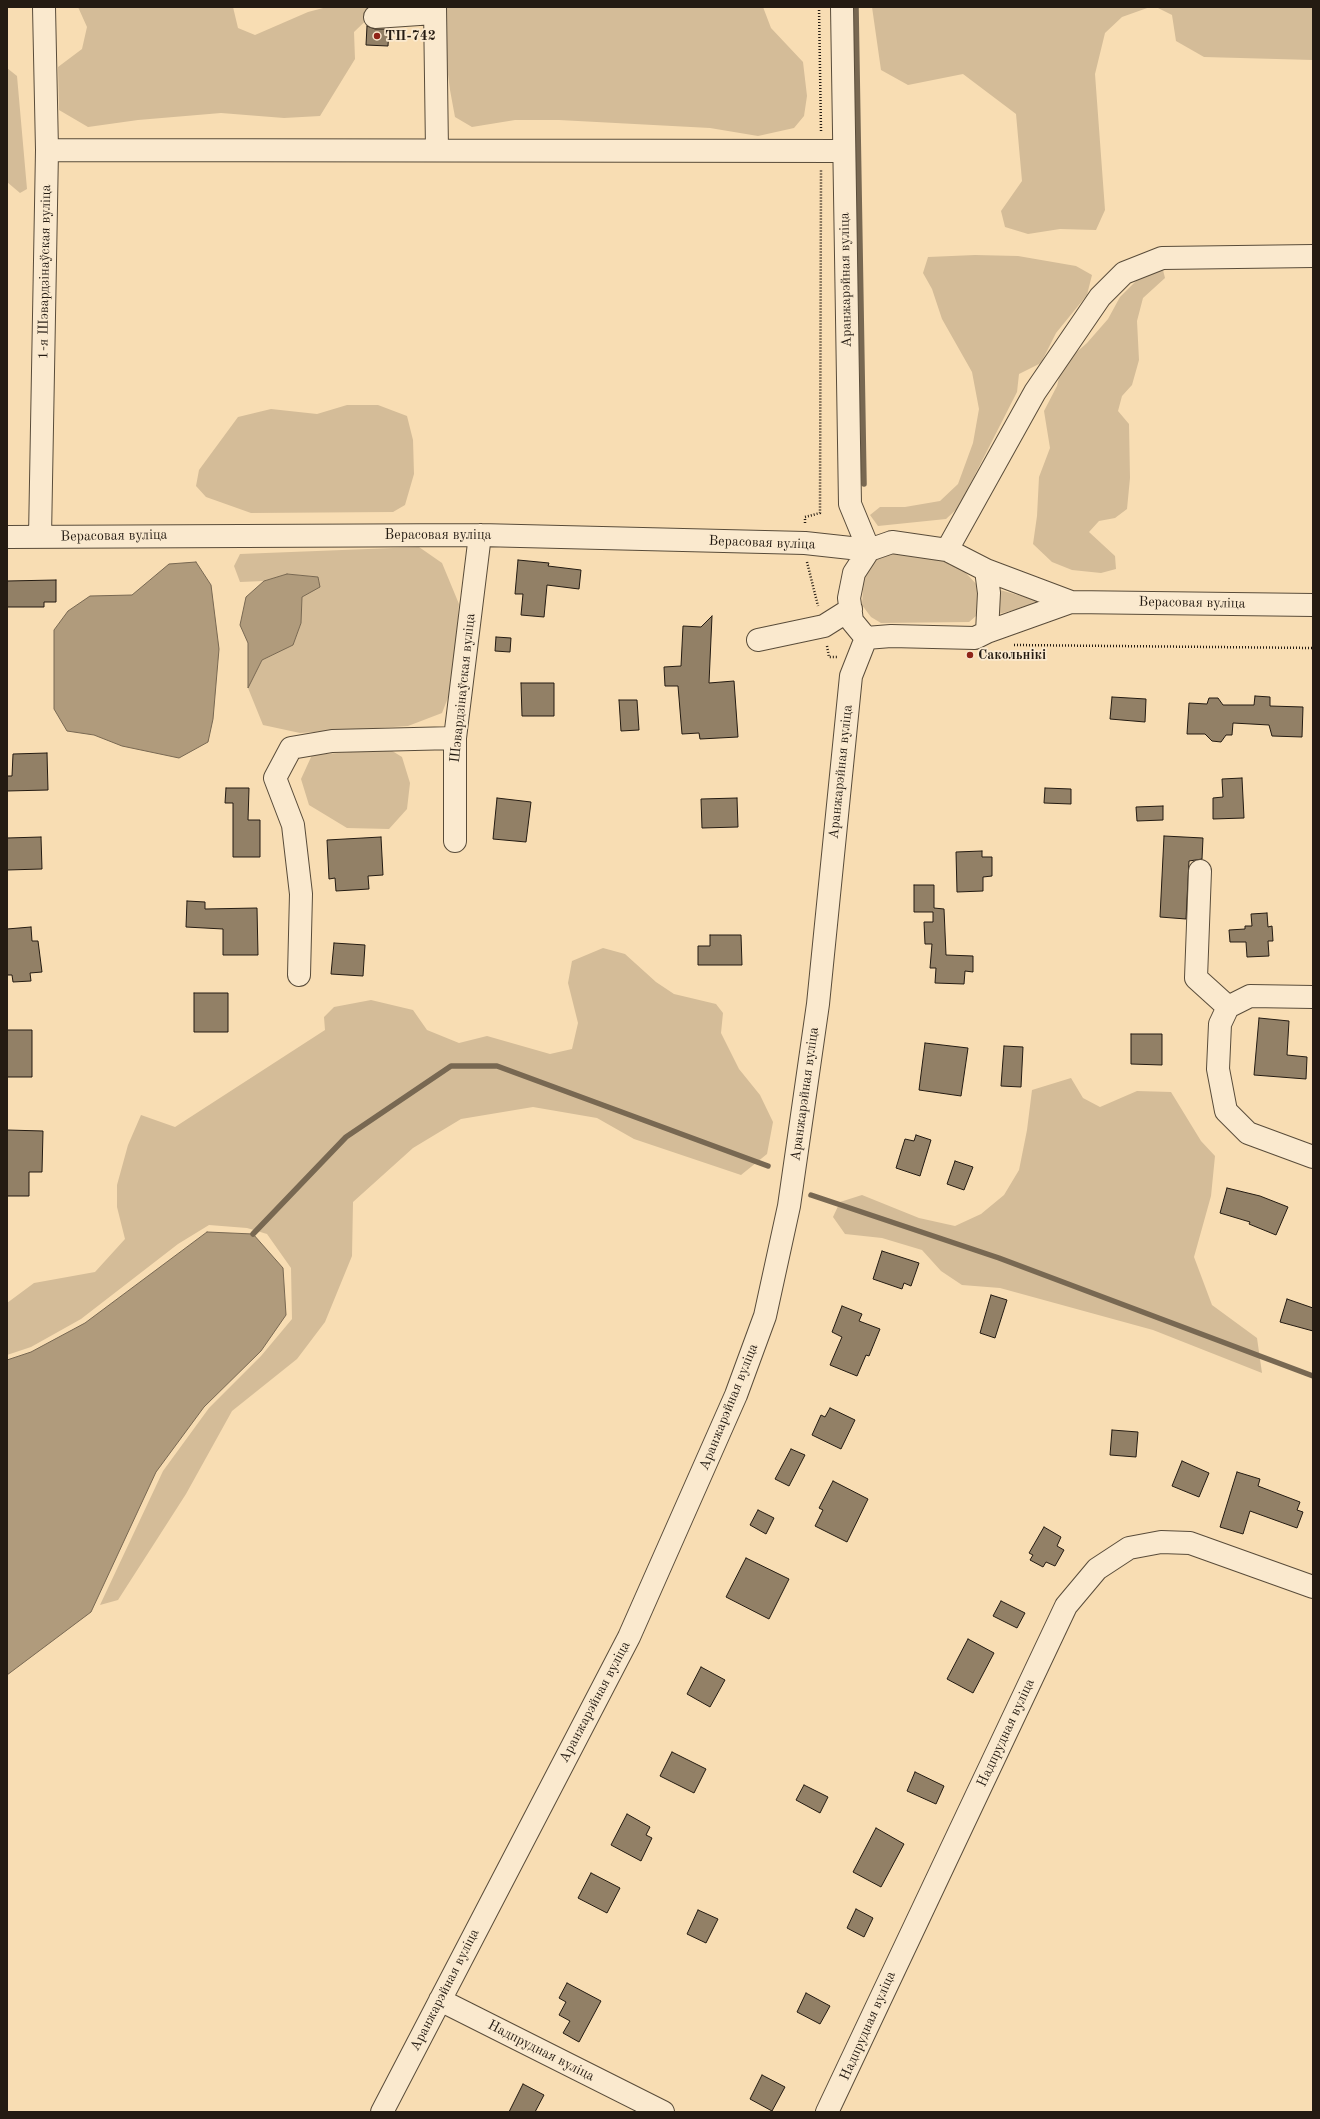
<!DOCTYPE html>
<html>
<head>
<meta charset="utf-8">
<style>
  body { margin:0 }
  #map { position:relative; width:1320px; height:2119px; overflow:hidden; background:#f8ddb3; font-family:"Old Standard TT",serif }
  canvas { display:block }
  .frame { position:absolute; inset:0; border:8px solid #241b12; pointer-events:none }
</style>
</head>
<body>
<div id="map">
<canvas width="1320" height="2119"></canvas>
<div class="frame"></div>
</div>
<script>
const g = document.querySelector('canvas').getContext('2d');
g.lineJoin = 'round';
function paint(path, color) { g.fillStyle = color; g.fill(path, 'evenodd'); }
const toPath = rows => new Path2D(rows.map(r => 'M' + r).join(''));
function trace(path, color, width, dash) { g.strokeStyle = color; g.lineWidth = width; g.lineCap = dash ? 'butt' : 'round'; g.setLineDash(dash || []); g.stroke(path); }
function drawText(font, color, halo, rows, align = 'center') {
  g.font = font + ' "Old Standard TT",serif'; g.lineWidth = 3.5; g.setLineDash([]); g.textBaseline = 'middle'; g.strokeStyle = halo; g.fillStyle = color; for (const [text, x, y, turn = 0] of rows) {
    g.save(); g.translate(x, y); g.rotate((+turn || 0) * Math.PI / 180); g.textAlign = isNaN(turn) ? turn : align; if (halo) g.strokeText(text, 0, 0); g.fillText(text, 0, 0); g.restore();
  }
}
const green = toPath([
  [78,7,233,7,238,28,255,35,308,12,327,7,380,7,354,32,355,59,320,116,284,118,221,113,138,120,88,127,59,110,58,67,82,49,87,27],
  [446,7,763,7,771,28,803,62,807,96,804,116,794,128,758,136,710,128,559,120,515,120,472,127,455,117,450,90,443,35],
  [872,7,1150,7,1122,17,1105,33,1095,74,1105,210,1096,230,1060,229,1028,234,1005,227,1001,211,1022,181,1016,114,963,74,908,85,881,70],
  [1156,7,1313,7,1313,60,1204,57,1176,41,1172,15],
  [7,68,17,76,27,189,20,193,7,182],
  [975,255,1018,256,1076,266,1092,275,1087,295,1056,333,1041,363,1019,374,1017,392,958,508,946,519,878,526,870,515,880,507,905,507,940,501,958,484,973,443,979,409,972,372,942,319,932,289,923,273,928,257],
  [1163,270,1165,278,1143,298,1137,321,1139,360,1132,385,1122,396,1118,411,1129,424,1130,478,1127,509,1115,518,1099,521,1089,532,1115,556,1116,569,1101,573,1072,570,1052,562,1033,544,1037,516,1039,477,1050,448,1044,411,1057,386,1062,365,1087,343,1108,319,1120,297,1142,275],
  [347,405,378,405,407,416,413,440,414,474,405,505,393,512,251,513,206,497,196,486,199,470,238,417,271,409,317,414],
  [419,547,442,563,459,604,453,685,442,713,408,726,300,733,263,725,248,688,262,660,293,645,301,623,302,597,320,586,318,577,287,574,264,581,240,582,234,566,240,554],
  [896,553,937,558,965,572,978,586,980,601,976,616,969,622,881,623,871,617,862,605,864,571,876,557],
  [1000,590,1043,602,999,614],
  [389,749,402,757,410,783,407,809,389,829,347,828,309,805,301,779,312,755],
  [603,948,625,954,656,982,674,994,716,1004,723,1013,721,1033,739,1069,760,1095,773,1122,767,1154,741,1175,634,1139,597,1118,533,1107,461,1119,413,1148,353,1202,352,1256,325,1322,297,1359,232,1411,186,1494,118,1600,100,1605,163,1471,209,1408,261,1356,292,1319,291,1268,267,1234,247,1228,209,1225,178,1244,81,1319,31,1347,7,1355,7,1303,34,1283,95,1272,125,1239,117,1207,117,1185,128,1145,141,1115,175,1127,325,1030,324,1017,334,1007,371,1000,413,1010,427,1030,459,1043,487,1036,550,1054,572,1049,578,1023,568,983,572,961],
  [1071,1078,1083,1098,1100,1107,1137,1091,1171,1092,1201,1141,1215,1156,1211,1196,1194,1257,1212,1305,1257,1338,1262,1373,1153,1330,1000,1288,962,1285,941,1271,922,1250,882,1238,845,1234,833,1217,840,1202,862,1195,919,1218,955,1226,981,1214,1004,1195,1019,1170,1027,1130,1032,1090]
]);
const water = toPath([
  [196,562,211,585,219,649,213,719,208,742,179,758,122,746,94,735,67,731,54,709,54,630,68,611,90,596,132,595,169,564,196,562],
  [287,574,318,577,320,587,302,597,301,623,293,645,262,660,248,688,248,643,240,625,246,597,264,581,287,574],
  [207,1232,253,1234,283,1268,286,1315,261,1351,204,1407,156,1472,91,1612,7,1675,7,1360,31,1352,85,1323,207,1232]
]);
const stream = toPath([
  [856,7,864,484],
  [811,1195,999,1258,1313,1376],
  [253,1234,346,1137,451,1066,497,1066,768,1166]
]);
const building = toPath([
  [367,26,375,29,389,29,388,46,366,45,367,26],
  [518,560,549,563,548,566,581,570,579,589,547,585,544,617,521,615,523,594,515,594,518,560],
  [56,580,56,602,44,602,44,607,7,607,7,581,56,580],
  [712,616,709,683,734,681,738,737,700,739,699,733,682,734,678,686,665,686,664,667,681,666,683,626,701,627,712,616],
  [496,637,511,638,510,652,495,651,496,637],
  [521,683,554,683,554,716,522,716,521,683],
  [1255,696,1270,697,1270,706,1303,707,1302,737,1272,736,1269,725,1233,723,1232,735,1226,735,1221,742,1212,741,1205,734,1187,734,1189,703,1207,704,1209,698,1218,698,1223,705,1254,705,1255,696],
  [1112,697,1146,699,1145,722,1110,719,1112,697],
  [619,700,637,700,639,730,621,731,619,700],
  [47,753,48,790,7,791,7,776,12,776,13,754,47,753],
  [1242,778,1244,818,1213,819,1213,798,1223,797,1222,779,1242,778],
  [226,788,249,788,248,820,260,820,260,857,233,857,233,803,225,803,226,788],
  [1045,788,1071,789,1071,804,1044,803,1045,788],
  [497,798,531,802,526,842,493,839,497,798],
  [737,798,738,827,702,828,701,799,737,798],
  [1163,806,1163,820,1137,821,1136,807,1163,806],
  [1164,836,1203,838,1202,859,1189,861,1186,919,1160,917,1164,836],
  [41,837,42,869,7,870,7,838,41,837],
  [381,837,383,875,368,876,369,889,336,891,335,878,329,879,327,840,381,837],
  [982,851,982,857,992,857,992,876,983,877,983,891,957,892,956,852,982,851],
  [914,885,934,885,934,908,944,909,946,955,973,956,973,972,965,971,964,984,935,983,936,968,930,968,932,944,925,944,924,922,933,922,933,912,914,912,914,885],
  [187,901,205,902,205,909,257,908,258,955,223,955,223,929,186,927,187,901],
  [1267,913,1268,927,1272,926,1273,941,1268,941,1269,956,1247,957,1246,942,1230,942,1229,930,1245,929,1245,926,1252,926,1251,914,1267,913],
  [31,927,32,941,38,941,42,972,30,973,31,981,13,982,12,975,7,975,7,929,31,927],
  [710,935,741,935,742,965,698,965,698,946,710,946,710,935],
  [334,943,365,945,363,976,331,974,334,943],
  [194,993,228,993,228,1032,194,1032,194,993],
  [1259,1018,1289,1021,1287,1055,1307,1057,1306,1079,1254,1075,1259,1018],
  [7,1030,32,1030,32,1077,7,1077,7,1030],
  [1131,1034,1162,1034,1162,1065,1131,1064,1131,1034],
  [925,1043,968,1048,961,1096,919,1090,925,1043],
  [1004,1046,1023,1047,1021,1087,1001,1086,1004,1046],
  [7,1130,43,1131,42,1172,29,1172,29,1196,7,1196,7,1130],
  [916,1135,931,1140,920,1176,896,1168,905,1139,914,1141,916,1135],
  [955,1161,973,1167,964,1190,947,1184,955,1161],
  [1227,1188,1260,1196,1288,1207,1276,1235,1249,1224,1250,1222,1220,1213,1227,1188],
  [882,1251,919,1263,911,1286,904,1283,902,1289,873,1279,882,1251],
  [991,1295,1007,1300,995,1338,980,1333,991,1295],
  [1287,1299,1313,1308,1313,1331,1280,1322,1287,1299],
  [842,1306,862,1314,859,1321,880,1329,869,1356,866,1355,857,1376,830,1365,842,1337,832,1332,842,1306],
  [830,1408,855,1420,841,1449,812,1435,821,1415,825,1417,830,1408],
  [1112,1430,1138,1432,1136,1457,1110,1455,1112,1430],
  [791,1449,805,1455,789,1486,775,1479,791,1449],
  [1182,1461,1209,1473,1199,1497,1172,1486,1182,1461],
  [1237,1472,1260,1479,1258,1486,1300,1502,1297,1510,1303,1512,1297,1528,1250,1511,1243,1534,1220,1527,1237,1472],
  [833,1481,868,1499,847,1542,815,1526,823,1510,819,1508,833,1481],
  [758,1510,774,1518,766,1534,750,1525,758,1510],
  [1044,1527,1061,1537,1057,1546,1064,1550,1055,1566,1046,1562,1043,1567,1030,1560,1033,1555,1029,1553,1044,1527],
  [746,1558,789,1579,769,1619,726,1597,746,1558],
  [1001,1601,1025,1613,1017,1628,993,1616,1001,1601],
  [968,1639,994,1653,973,1693,947,1679,968,1639],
  [701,1667,725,1680,710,1707,687,1694,701,1667],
  [672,1752,706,1769,694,1793,660,1776,672,1752],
  [915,1772,944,1786,936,1804,907,1791,915,1772],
  [804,1785,828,1797,820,1813,796,1800,804,1785],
  [627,1814,650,1827,646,1835,652,1838,641,1861,611,1845,627,1814],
  [876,1828,904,1844,881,1887,853,1872,876,1828],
  [591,1873,620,1888,607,1913,578,1898,591,1873],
  [856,1909,873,1918,864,1937,847,1928,856,1909],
  [698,1910,718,1919,706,1943,687,1934,698,1910],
  [567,1983,601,2001,579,2042,563,2033,570,2021,559,2015,566,2002,559,1998,567,1983],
  [806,1993,830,2006,820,2024,797,2012,806,1993],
  [762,2075,785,2087,772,2111,750,2099,762,2075],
  [523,2084,544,2095,535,2112,509,2112,523,2084]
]);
const path = toPath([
  [819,7,821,131],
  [805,523,805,517,820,513,821,170],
  [807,562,818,606],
  [1014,645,1313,648],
  [827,646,829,657,837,657]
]);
const minor = toPath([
  [435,7,437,150],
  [375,17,434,13],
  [47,150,844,151],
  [7,537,480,535,805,543,869,550,850,504,842,7],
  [40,537,47,150,44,7],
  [892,542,947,550,986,570,989,593,987,632,975,638,891,636,866,638,852,621,849,598,854,573,869,550,892,542],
  [947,550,1035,392,1100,297,1124,273,1162,258,1313,256],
  [986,570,1071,602,1313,605],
  [987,632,1071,602],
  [758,640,824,626,851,609],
  [455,841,455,738,480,535],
  [1200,871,1196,978,1228,1007],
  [299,975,301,894,293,825,275,778,291,748,332,741,455,738],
  [1313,997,1250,996,1228,1007,1220,1024,1218,1069,1226,1111,1248,1133,1313,1157],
  [440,2000,663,2112],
  [382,2112,629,1637,736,1395,765,1316,789,1206,818,1004,851,676,866,638],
  [827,2112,1066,1606,1097,1569,1129,1548,1161,1542,1190,1543,1313,1587]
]);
const markers = [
  [377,36,4,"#8f2418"],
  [970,655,4,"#8f2418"]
];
const poiNames = [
  ["ТП-742",385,36],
  ["Сакольнікі",978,655]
];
const streetNames = [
  ["1-я Шэвардзінаўская вуліца",45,272,-89],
  ["Аранжарэйная вуліца",846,280,-91],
  ["Верасовая вуліца",438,535],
  ["Верасовая вуліца",114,536,-1],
  ["Верасовая вуліца",762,543,2],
  ["Верасовая вуліца",1192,603,1],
  ["Шэвардзінаўская вуліца",463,688,-84],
  ["Аранжарэйная вуліца",841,772,-84],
  ["Аранжарэйная вуліца",805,1094,-82],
  ["Аранжарэйная вуліца",729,1407,-68],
  ["Аранжарэйная вуліца",595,1702,-62],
  ["Надпрудная вуліца",1006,1733,-65],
  ["Аранжарэйная вуліца",445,1990,-63],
  ["Надпрудная вуліца",868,2026,-66],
  ["Надпрудная вуліца",541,2051,27]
];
paint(green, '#d4bc98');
paint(water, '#b09b7c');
trace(water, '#786852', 1);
trace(stream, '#786852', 5.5);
paint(building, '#928066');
trace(building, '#241b12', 1);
trace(minor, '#594c3a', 24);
trace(path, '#241b12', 2.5, [1, 2]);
trace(minor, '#fae9ce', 22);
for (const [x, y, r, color] of markers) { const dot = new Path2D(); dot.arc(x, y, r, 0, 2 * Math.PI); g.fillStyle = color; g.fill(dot); trace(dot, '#fae9ce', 1.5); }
drawText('bold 14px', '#241b12', '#fae9ce', poiNames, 'left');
drawText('14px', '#241b12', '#fae9ce', streetNames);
</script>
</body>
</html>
